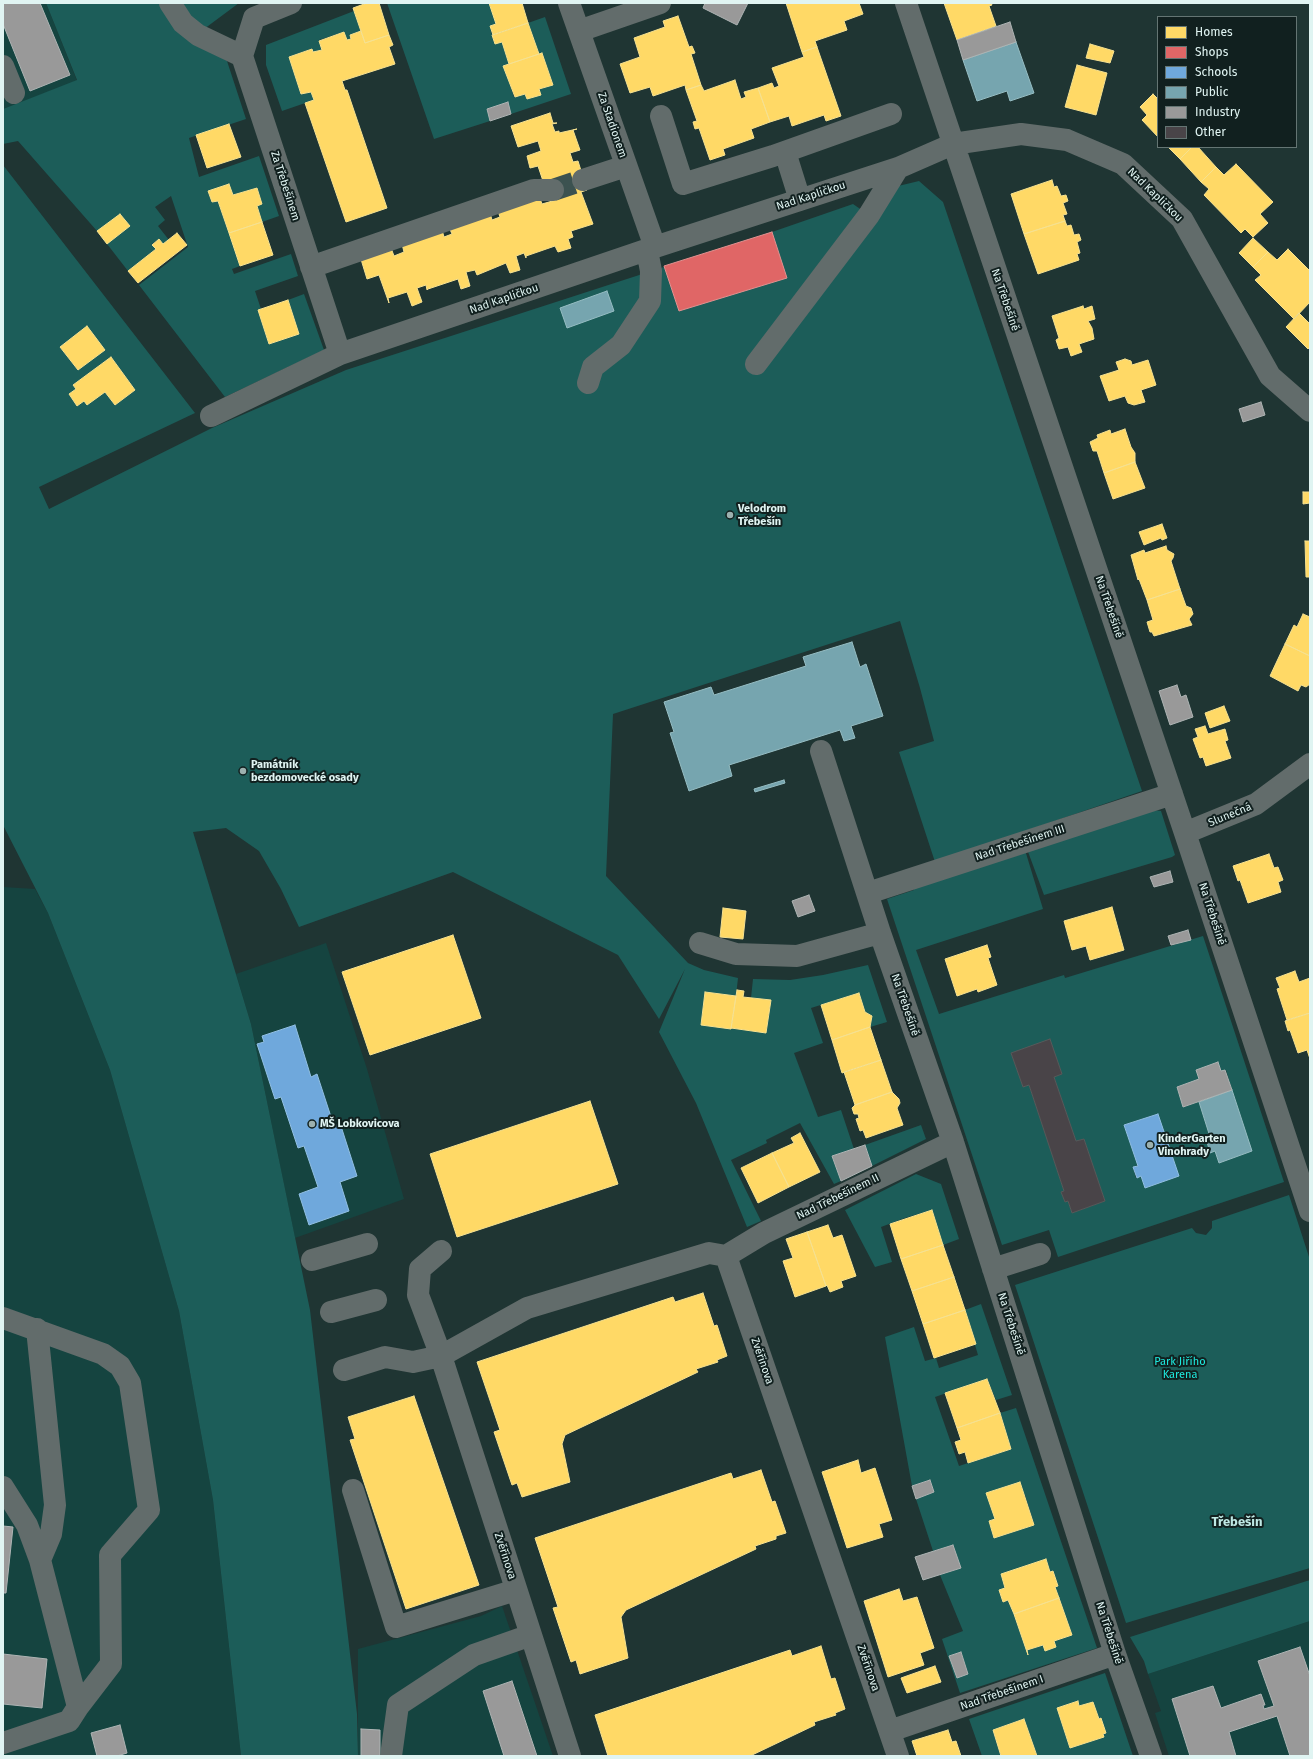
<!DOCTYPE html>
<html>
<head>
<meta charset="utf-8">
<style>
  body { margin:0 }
  #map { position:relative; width:1313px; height:1759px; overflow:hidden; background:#1f3533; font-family:"Fira Sans",sans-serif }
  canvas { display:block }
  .frame { position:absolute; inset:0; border:4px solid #e0f4f2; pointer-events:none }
  .legend { position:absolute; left:1157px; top:16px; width:140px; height:132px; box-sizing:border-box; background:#11201f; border:1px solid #647573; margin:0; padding:5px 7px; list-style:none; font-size:12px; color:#e0f4f2 }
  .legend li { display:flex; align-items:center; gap:8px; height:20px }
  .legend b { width:20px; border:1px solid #647573 }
</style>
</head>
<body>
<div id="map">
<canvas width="1313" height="1759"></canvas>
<div class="frame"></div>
<ul class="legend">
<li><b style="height:11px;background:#ffd966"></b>Homes</li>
<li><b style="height:11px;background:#e06666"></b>Shops</li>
<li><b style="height:11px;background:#6fa8dc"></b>Schools</li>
<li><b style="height:11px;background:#76a5af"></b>Public</li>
<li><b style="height:11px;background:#999"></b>Industry</li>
<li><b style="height:11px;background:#494448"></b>Other</li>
</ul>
</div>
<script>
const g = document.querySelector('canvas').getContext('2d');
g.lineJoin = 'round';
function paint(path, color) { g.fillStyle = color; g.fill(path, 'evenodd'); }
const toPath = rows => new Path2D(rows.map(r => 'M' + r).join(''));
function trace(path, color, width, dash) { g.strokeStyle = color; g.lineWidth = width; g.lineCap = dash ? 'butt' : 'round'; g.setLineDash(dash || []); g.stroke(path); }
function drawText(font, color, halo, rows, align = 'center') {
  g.font = font + ' "Fira Sans",sans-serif'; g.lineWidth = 4; g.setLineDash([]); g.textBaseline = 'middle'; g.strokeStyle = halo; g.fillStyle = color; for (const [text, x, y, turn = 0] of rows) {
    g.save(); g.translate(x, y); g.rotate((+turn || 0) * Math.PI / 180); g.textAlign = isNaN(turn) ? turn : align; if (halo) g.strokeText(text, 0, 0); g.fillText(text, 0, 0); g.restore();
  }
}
const built = toPath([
  [3,3,46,3,77,81,3,109],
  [3,887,35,889,48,913,110,1070,179,1311,213,1500,241,1756,3,1756],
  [326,943,367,1069,404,1199,295,1238,251,1024,236,974],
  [502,1606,553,1756,358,1756,358,1649,481,1616],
  [1310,1621,1310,1756,1169,1756,1155,1713,1161,1711,1148,1674]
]);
const green = toPath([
  [46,3,239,3,204,29,193,40,227,61,246,119,189,138,199,177,259,156,279,216,262,222,257,206,262,203,257,188,233,195,208,191,212,202,218,201,240,266,232,269,234,274,291,254,298,276,255,291,261,309,258,310,269,344,299,334,288,300,304,294,324,350,225,397,139,285,188,247,171,196,155,207,165,220,158,226,169,240,163,244,159,239,152,244,156,249,128,271,97,231,18,141,3,144,3,109,77,80],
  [387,3,489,3,496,24,490,26,492,35,495,44,502,42,509,64,504,66,514,97,525,94,527,99,541,94,539,89,553,84,542,53,539,54,528,23,545,17,571,94,511,114,508,103,487,109,490,121,434,139],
  [354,11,361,31,350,35,351,39,347,40,344,32,319,40,322,50,313,52,311,49,289,57,301,94,311,92,314,100,282,111,266,65,266,45],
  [3,165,195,413,39,487,49,509,212,428,346,370,772,232,853,204,869,215,894,187,919,181,943,202,1142,791,935,862,899,752,934,741,920,688,900,621,613,714,606,876,688,963,704,970,738,978,736,996,705,992,701,1025,766,1032,771,1000,751,998,753,979,790,980,823,975,868,965,887,1022,870,1027,872,1016,865,1012,859,993,811,1008,823,1043,794,1053,818,1117,841,1110,854,1149,832,1156,841,1181,834,1184,800,1123,766,1140,767,1143,731,1160,761,1221,747,1227,696,1103,659,1032,685,969,659,1019,618,955,453,872,299,927,281,889,259,851,226,828,193,832,251,1024,310,1310,357,1714,358,1756,241,1756,213,1500,179,1311,110,1070,48,913,3,825],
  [60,347,104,350,78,370],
  [111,357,135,390,115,405,105,392,84,401,77,406,69,394,76,389,73,385],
  [1147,809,1161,811,1175,855,1172,857,1044,895,1027,849],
  [1025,850,1043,909,916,950,939,1014,1064,975,1065,978,1203,936,1284,1182,1058,1257,1049,1230,1002,1245,887,899,914,890,913,886],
  [1050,1040,1062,1074,1054,1077,1076,1141,1084,1139,1105,1201,1072,1213,1068,1201,1065,1202,1061,1192,1064,1191,1029,1085,1023,1087,1011,1053],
  [1217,1063,1221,1071,1226,1070,1232,1090,1184,1107,1177,1087,1199,1079,1196,1070],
  [1232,1091,1252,1151,1219,1163,1215,1151,1210,1152,1207,1142,1211,1140,1199,1102],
  [1158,1114,1178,1176,1145,1188,1141,1176,1136,1178,1133,1167,1138,1165,1124,1125],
  [921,1125,926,1139,872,1166,865,1145],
  [916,1174,941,1184,959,1239,943,1245,932,1210,905,1218,881,1227,892,1262,875,1267,845,1210],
  [1289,1195,1310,1260,1310,1568,1126,1623,1015,1285,1192,1228,1196,1233,1206,1235,1212,1228,1212,1221],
  [981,1304,1012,1395,996,1400,987,1379,935,1397,959,1466,1011,1449,1000,1413,1016,1408,1097,1648,960,1693,942,1639,963,1631,940,1575,961,1568,953,1545,933,1551,916,1499,934,1492,930,1480,912,1486,885,1337,914,1327,925,1361,936,1358,939,1368,978,1355,975,1345,976,1344,965,1310],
  [986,1493,1025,1495,1034,1525,994,1538,989,1521,995,1519],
  [1046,1559,1050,1572,1053,1571,1058,1586,1055,1587,1072,1635,1054,1641,1056,1647,1046,1651,1043,1645,1027,1650,1028,1653,1011,1605,1010,1605,1008,1600,1003,1602,999,1591,1005,1588,1001,1575],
  [961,1652,968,1673,957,1678,949,1656],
  [1310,1580,1310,1621,1148,1674,1144,1661,1130,1637],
  [1105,1673,1133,1756,1037,1756,1024,1719,993,1730,1001,1756,982,1756,969,1719],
  [1078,1701,1079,1706,1093,1702,1099,1719,1100,1719,1104,1736,1070,1748,1057,1708]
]);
const homes = toPath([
  [367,3,379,3,389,35,365,43,353,8,367,3],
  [489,3,522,3,528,23,493,35,490,26,496,24,489,3],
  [786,3,859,3,863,14,844,21,847,30,815,41,817,47,802,52,786,3],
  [944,3,991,3,992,5,989,6,996,26,957,40,944,3],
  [678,16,689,47,692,46,695,53,691,54,701,85,686,90,685,85,653,96,650,87,630,93,620,64,640,57,634,38,665,27,663,21,678,16],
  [528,23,539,54,509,64,502,42,495,44,492,35,528,23],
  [361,31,365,43,389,35,393,45,389,47,395,64,342,81,345,90,347,90,387,208,346,222,305,103,314,100,311,92,301,94,289,57,312,49,313,52,322,50,319,41,344,32,347,40,351,39,350,35,361,31],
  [1090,44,1114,51,1110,63,1086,58,1090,44],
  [817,47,841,116,826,121,824,115,792,126,789,116,770,122,758,88,772,83,774,88,779,86,772,68,804,57,802,52,817,47],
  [542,53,553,85,539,89,541,95,527,99,525,94,515,97,503,66,542,53],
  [1077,65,1107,73,1096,115,1065,107,1077,65],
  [735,80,741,99,746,97,744,92,758,88,770,122,751,129,754,138,723,149,725,155,710,160,699,128,695,129,693,122,697,121,686,90,701,85,704,91,735,80],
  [1153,94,1158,99,1158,137,1142,120,1147,115,1140,107,1153,94],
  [550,113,553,123,557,123,552,124,555,132,559,131,559,133,577,129,573,130,580,150,570,153,573,162,578,161,587,190,581,192,593,224,571,231,573,237,568,239,571,248,558,252,555,246,526,256,526,258,524,253,516,256,520,270,510,273,506,263,477,275,475,270,466,272,470,286,461,289,458,279,428,289,427,290,426,285,417,288,422,302,412,306,407,292,388,298,389,303,379,275,367,279,360,256,391,248,394,256,404,252,402,244,442,230,444,237,452,234,449,227,490,213,492,220,500,217,498,211,539,196,542,204,556,200,544,184,538,166,530,168,527,156,541,151,538,141,518,147,511,126,550,113],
  [229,124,241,157,207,168,196,135,229,124],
  [1168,147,1192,147,1180,159,1168,147],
  [1192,147,1198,147,1216,167,1201,182,1180,159,1192,147],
  [1236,164,1273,202,1260,214,1268,223,1253,237,1245,229,1241,233,1204,195,1209,189,1201,182,1216,167,1224,175,1236,164],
  [1052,180,1054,187,1057,186,1061,196,1066,195,1068,201,1063,203,1067,214,1063,215,1065,221,1024,234,1011,194,1052,180],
  [229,184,233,195,257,188,262,204,257,206,262,222,229,233,218,201,212,202,208,191,229,184],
  [120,214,130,226,107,244,97,231,120,214],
  [1065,221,1067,226,1071,225,1074,235,1079,234,1081,240,1077,242,1080,253,1077,254,1079,260,1038,274,1024,234,1065,221],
  [262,222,273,255,240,266,229,233,262,222],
  [177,233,187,245,138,283,128,271,156,249,152,245,159,239,163,244,177,233],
  [1253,238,1268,252,1253,267,1239,253,1253,238],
  [1288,249,1310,271,1310,302,1294,319,1255,280,1261,275,1253,267,1268,252,1277,260,1288,249],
  [288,300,299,334,269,344,258,310,288,300],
  [1083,306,1084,309,1092,306,1095,319,1088,321,1092,328,1094,339,1079,344,1082,352,1071,356,1068,347,1059,349,1056,340,1059,338,1052,316,1083,306],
  [1299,313,1310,324,1310,347,1308,349,1286,327,1299,313],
  [87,326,105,350,78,370,60,347,87,326],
  [111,357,135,390,115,405,105,392,87,405,84,401,77,406,69,394,76,389,73,385,111,357],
  [1125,359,1131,361,1132,365,1148,360,1156,385,1141,390,1145,402,1134,405,1128,403,1125,396,1109,401,1100,376,1119,370,1116,362,1125,359],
  [1125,429,1131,447,1135,453,1135,462,1104,473,1097,451,1093,451,1090,442,1098,438,1097,435,1110,430,1111,434,1125,429],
  [1135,462,1145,488,1113,499,1104,473,1135,462],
  [1303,492,1310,492,1310,503,1303,504,1303,492],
  [1162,524,1167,538,1162,540,1161,538,1144,545,1139,532,1162,524],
  [1305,541,1310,541,1310,577,1306,577,1305,541],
  [1166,546,1167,550,1174,554,1173,558,1171,561,1180,589,1147,600,1139,579,1138,580,1131,555,1144,550,1145,553,1166,546],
  [1180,589,1186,606,1191,608,1193,614,1189,619,1192,625,1154,636,1152,632,1150,632,1147,622,1153,620,1147,600,1180,589],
  [1303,614,1310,617,1310,656,1285,644,1294,625,1297,627,1303,614],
  [1285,644,1310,656,1310,684,1306,687,1301,685,1298,691,1270,676,1285,644],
  [1224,706,1230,721,1210,728,1205,713,1224,706],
  [1205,726,1208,734,1225,729,1228,740,1225,741,1231,758,1206,766,1203,757,1200,758,1193,739,1198,737,1195,729,1205,726],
  [1269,854,1274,868,1278,867,1283,880,1278,882,1281,892,1248,903,1240,880,1238,881,1233,866,1269,854],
  [1112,907,1124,950,1090,960,1086,946,1072,950,1064,921,1112,907],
  [723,908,746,911,743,939,720,937,723,908],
  [453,935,481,1018,370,1055,342,972,453,935],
  [987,945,991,957,988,958,997,985,978,992,977,989,957,996,945,959,987,945],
  [1295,971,1299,982,1310,978,1310,1013,1287,1020,1277,989,1280,988,1276,978,1295,971],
  [737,990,744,991,743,997,771,1000,766,1033,731,1028,737,990],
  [705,992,736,996,731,1029,701,1025,705,992],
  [859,993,865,1012,872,1016,870,1027,832,1040,821,1005,859,993],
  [1310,1013,1310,1059,1307,1050,1298,1053,1290,1030,1288,1031,1285,1021,1310,1013],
  [870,1027,881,1060,842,1073,832,1040,870,1027],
  [881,1060,892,1092,855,1105,844,1072,881,1060],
  [892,1092,899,1099,900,1103,897,1108,903,1125,866,1138,863,1130,860,1131,856,1119,859,1118,858,1114,854,1114,852,1108,855,1105,892,1092],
  [590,1101,618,1184,457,1237,430,1154,590,1101],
  [800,1133,820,1172,789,1187,772,1153,794,1143,791,1138,800,1133],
  [772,1153,789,1187,758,1203,741,1168,772,1153],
  [932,1210,943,1245,901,1259,890,1224,932,1210],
  [828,1225,833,1238,842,1235,856,1276,841,1281,843,1287,830,1292,827,1285,826,1286,807,1232,828,1225],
  [807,1232,826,1286,795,1297,783,1261,793,1258,786,1239,807,1232],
  [943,1245,954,1277,912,1291,901,1259,943,1245],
  [954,1277,965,1310,923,1324,912,1291,954,1277],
  [703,1293,714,1326,717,1325,727,1356,717,1360,718,1362,696,1369,698,1372,565,1435,562,1444,570,1482,522,1497,517,1483,512,1485,494,1432,500,1430,477,1362,673,1297,675,1302,703,1293],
  [965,1310,976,1344,934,1358,923,1324,965,1310],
  [987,1379,1000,1413,957,1428,945,1393,987,1379],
  [414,1396,479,1585,406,1609,350,1440,355,1439,348,1417,414,1396],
  [1000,1413,1011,1449,968,1463,965,1452,959,1454,955,1442,961,1440,957,1428,1000,1413],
  [858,1460,861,1473,875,1468,892,1520,879,1524,883,1537,847,1548,822,1472,858,1460],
  [761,1470,772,1502,775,1501,786,1533,776,1536,776,1539,755,1546,756,1549,626,1610,621,1617,628,1658,580,1674,576,1660,571,1662,553,1608,558,1607,535,1538,731,1473,733,1479,761,1470],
  [1020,1482,1034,1525,994,1538,989,1521,995,1519,986,1493,1020,1482],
  [1046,1559,1050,1572,1053,1571,1058,1586,1055,1587,1059,1598,1014,1614,1008,1600,1003,1602,999,1590,1005,1588,1001,1574,1046,1559],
  [899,1589,903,1601,917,1597,934,1648,920,1653,924,1665,888,1677,864,1601,899,1589],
  [1059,1598,1072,1635,1054,1641,1056,1647,1045,1651,1043,1645,1027,1650,1028,1655,1014,1614,1059,1598],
  [821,1646,831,1679,835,1678,845,1709,835,1713,836,1715,814,1722,815,1725,750,1756,608,1756,595,1715,790,1650,792,1656,821,1646],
  [935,1666,941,1682,907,1693,901,1678,935,1666],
  [1078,1701,1079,1706,1093,1702,1099,1719,1101,1718,1106,1733,1103,1734,1104,1737,1070,1748,1057,1708,1078,1701],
  [1024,1719,1037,1756,1001,1756,993,1730,1024,1719],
  [948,1730,952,1742,956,1741,961,1756,917,1756,912,1741,948,1730]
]);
const shops = toPath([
  [772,232,787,278,679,311,664,266,772,232]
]);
const schools = toPath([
  [295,1025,311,1077,317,1074,334,1126,340,1123,357,1176,340,1182,349,1211,309,1225,299,1194,318,1187,304,1146,298,1148,281,1097,275,1099,257,1044,264,1042,262,1036,295,1025],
  [1158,1114,1179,1176,1145,1188,1141,1176,1137,1178,1133,1167,1138,1166,1124,1125,1158,1114]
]);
const public = toPath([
  [1016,42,1034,93,1010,101,1007,91,977,101,963,60,1016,42],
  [607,291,614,311,567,328,560,308,607,291],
  [852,642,860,667,866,664,883,716,851,726,855,738,844,741,840,730,729,765,732,776,689,791,670,733,674,732,664,702,711,687,714,695,806,666,803,657,852,642],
  [784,780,785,783,755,792,754,789,784,780],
  [1232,1090,1252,1151,1219,1163,1215,1151,1210,1153,1207,1142,1211,1140,1199,1102,1232,1090]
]);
const industry = toPath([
  [3,3,40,3,70,75,30,91,3,24,3,3],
  [705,3,748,3,737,25,703,8,705,3],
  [1010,22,1016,42,963,60,957,40,1010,22],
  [508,102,511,114,490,121,487,109,508,102],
  [1261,402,1265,415,1243,422,1239,409,1261,402],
  [1177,685,1181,697,1186,695,1193,717,1170,725,1159,691,1177,685],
  [1170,871,1173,882,1154,887,1150,877,1170,871],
  [809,895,815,911,798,917,792,901,809,895],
  [1188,930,1191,940,1171,945,1168,936,1188,930],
  [1218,1062,1221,1071,1225,1070,1232,1090,1183,1107,1177,1087,1199,1079,1196,1070,1218,1062],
  [865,1145,872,1166,841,1181,832,1156,865,1145],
  [930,1480,934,1492,916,1499,912,1486,930,1480],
  [3,1526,13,1527,6,1593,3,1593,3,1526],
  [953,1545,961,1568,923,1580,915,1557,953,1545],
  [1300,1647,1310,1676,1310,1756,1290,1756,1277,1716,1229,1732,1236,1756,1190,1756,1172,1699,1213,1686,1221,1708,1261,1694,1265,1705,1263,1705,1264,1709,1274,1706,1258,1661,1300,1647],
  [961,1652,968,1674,957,1678,949,1656,961,1652],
  [3,1654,47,1659,42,1708,3,1704,3,1654],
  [512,1681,537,1756,504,1756,483,1691,512,1681],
  [120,1725,127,1753,117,1756,97,1756,91,1733,120,1725],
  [361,1729,380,1730,380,1756,361,1756,361,1729]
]);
const building = toPath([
  [1050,1039,1062,1074,1054,1077,1076,1141,1084,1139,1105,1201,1072,1213,1068,1201,1065,1202,1061,1192,1064,1191,1029,1085,1023,1087,1011,1053,1050,1039]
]);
const minorTunnel = toPath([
  [553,190,583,180]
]);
const minor = toPath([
  [170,3,183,23,198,35,242,56],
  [291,3,254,18,242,56,340,354],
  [569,3,655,247],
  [906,3,1185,833,1310,1211],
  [579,31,660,3],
  [3,66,14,93],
  [661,116,683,184,773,156,891,114],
  [785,152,800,200],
  [583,180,626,166],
  [311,267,534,190,553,190],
  [756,364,869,215,898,168],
  [588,383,593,367,621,345,650,301,651,271,647,250],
  [211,416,340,354,655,247,898,168,953,144,1021,134,1067,140,1123,164,1182,219,1270,376,1310,411],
  [821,751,880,933,953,1142,1115,1654,1151,1756],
  [1185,833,1256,804,1310,764],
  [868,893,1172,794],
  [700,943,736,954,797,956,880,933],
  [441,1251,420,1269,418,1295,441,1356,570,1756],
  [726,1256,898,1756],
  [726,1256,764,1233,953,1142],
  [312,1260,367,1244],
  [993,1269,1040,1254],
  [331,1312,376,1300],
  [3,1318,103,1354,120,1366,130,1383,149,1510,110,1555,111,1664,78,1707,69,1721,3,1743],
  [37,1329,55,1505,51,1534,40,1560],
  [344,1370,385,1357,413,1362,441,1356,527,1308,709,1253,726,1256],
  [3,1487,27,1525,40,1560,78,1707],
  [353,1490,396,1627,516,1590],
  [890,1731,1115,1654],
  [391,1756,398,1705,474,1655,531,1635]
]);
const markers = [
  [730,515,4,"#9cb1af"],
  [243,771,4,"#9cb1af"],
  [312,1124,4,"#9cb1af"],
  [1150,1145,4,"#9cb1af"]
];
const streetNames = [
  ["Za Stadionem",612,125,71],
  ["Za Třebešínem",285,186,72],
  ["Nad Kapličkou",1155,195,44],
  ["Nad Kapličkou",811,196,-18],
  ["Nad Kapličkou",504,299,-19],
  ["Na Třebešíně",1005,300,71],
  ["Na Třebešíně",1109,607,71],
  ["Slunečná",1230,815,-22],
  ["Nad Třebešínem III",1020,843,-18],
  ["Na Třebešíně",1212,914,72],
  ["Na Třebešíně",905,1005,71],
  ["Nad Třebešínem II",838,1197,-26],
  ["Na Třebešíně",1011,1324,72],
  ["Zvěřinova",762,1361,71],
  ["Zvěřinova",505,1556,72],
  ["Na Třebešíně",1109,1633,72],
  ["Zvěřinova",868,1668,71],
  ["Nad Třebešínem I",1002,1693,-19]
];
const poiNames = [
  ["Velodrom",738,509],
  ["Třebešín",738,522],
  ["Památník",251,765],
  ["bezdomovecké osady",251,778],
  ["MŠ Lobkovicova",320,1124],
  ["KinderGarten",1158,1139],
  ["Vinohrady",1158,1152]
];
const parkNames = [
  ["Park Jiřího",1180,1362],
  ["Karena",1180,1375]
];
const quarterNames = [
  ["Třebešín",1237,1522]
];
paint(built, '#154440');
paint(green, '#1c5d59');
paint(homes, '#ffd966');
trace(homes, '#f6e190', 1);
paint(shops, '#e06666');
trace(shops, '#e09190', 1);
paint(schools, '#6fa8dc');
trace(schools, '#91bfe3', 1);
paint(public, '#76a5af');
trace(public, '#96bdc3', 1);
paint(industry, '#999');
trace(industry, '#aeb4b4', 1);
paint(building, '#494448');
trace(building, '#575a5b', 1);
trace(minorTunnel, '#3c5250', 22, [22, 11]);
trace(minor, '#626c6b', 22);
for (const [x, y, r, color] of markers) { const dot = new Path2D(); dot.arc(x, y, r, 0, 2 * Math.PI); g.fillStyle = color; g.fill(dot); trace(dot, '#11201f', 1.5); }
drawText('11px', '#e0f4f2', '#11201f', streetNames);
drawText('bold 11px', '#e0f4f2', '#11201f', poiNames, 'left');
drawText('11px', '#1fece1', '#11201f', parkNames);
drawText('bold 13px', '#bfe8e4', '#11201f', quarterNames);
</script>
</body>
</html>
